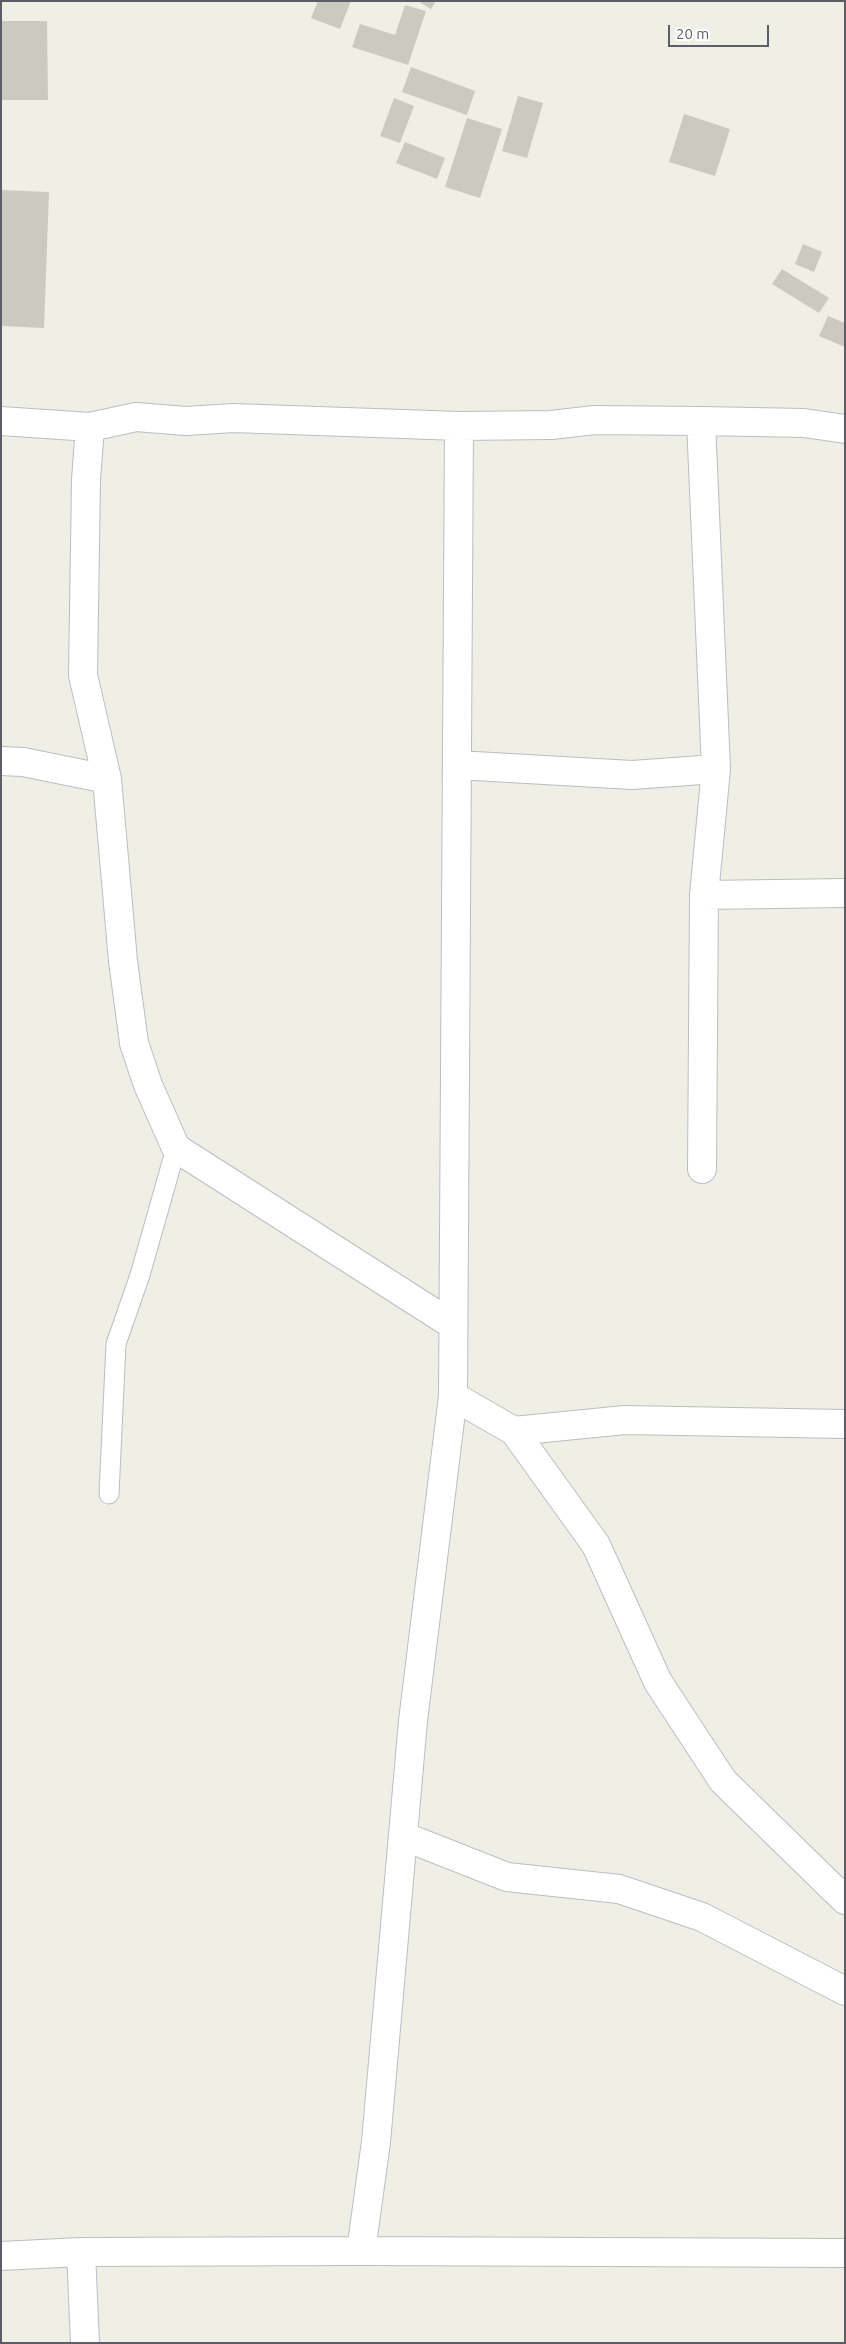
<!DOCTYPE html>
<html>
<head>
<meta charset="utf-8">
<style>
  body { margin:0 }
  #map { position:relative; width:846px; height:2344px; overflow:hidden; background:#efefe5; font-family:Ubuntu,sans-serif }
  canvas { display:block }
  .frame { position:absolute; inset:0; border:2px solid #5d5e65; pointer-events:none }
  .scale { position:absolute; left:668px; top:25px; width:101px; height:22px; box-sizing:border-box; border:2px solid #5d5e65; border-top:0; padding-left:6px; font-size:15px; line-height:18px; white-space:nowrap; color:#5d5e65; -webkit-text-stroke:4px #fff; paint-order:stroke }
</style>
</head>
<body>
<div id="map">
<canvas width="846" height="2344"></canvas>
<div class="frame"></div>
<div class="scale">20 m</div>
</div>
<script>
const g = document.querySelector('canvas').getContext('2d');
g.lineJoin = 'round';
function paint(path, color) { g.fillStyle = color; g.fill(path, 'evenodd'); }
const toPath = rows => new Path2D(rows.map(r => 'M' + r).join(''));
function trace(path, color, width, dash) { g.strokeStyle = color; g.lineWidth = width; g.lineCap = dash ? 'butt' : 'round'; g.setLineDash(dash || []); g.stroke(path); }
const building = toPath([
  [318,1,351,1,340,29,311,18],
  [418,1,436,1,431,9],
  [405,5,426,11,408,65,352,47,360,24,395,35],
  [1,21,47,21,48,100,1,100],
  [411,67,475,91,467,115,402,92],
  [518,96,543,103,527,158,502,151],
  [394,98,414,106,400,143,380,136],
  [684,114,730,129,715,176,669,162],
  [467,118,502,129,480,198,445,187],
  [405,142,445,158,437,179,396,163],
  [1,190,49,192,44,328,1,326],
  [803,244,822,252,814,272,795,264],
  [782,269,829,298,819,313,772,284],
  [828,316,845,323,845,347,819,336]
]);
const service = toPath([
  [109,1494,116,1344,140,1275,176,1148]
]);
const minor = toPath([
  [1,421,90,427,136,417,186,421,233,418,459,426,551,425,595,420,701,421,804,423,845,429],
  [90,427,86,480,83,675,107,779,123,961,134,1043,148,1085,176,1148,453,1325],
  [1,761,23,762,107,779],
  [457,765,632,775,716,769,701,421],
  [704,895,845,893],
  [702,1169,704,895,716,769],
  [453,1396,514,1431,596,1545,658,1682,723,1781,845,1900],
  [514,1431,625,1420,845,1424],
  [403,1836,507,1877,619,1889,702,1917,845,1991],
  [361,2251,376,2142,413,1721,453,1396,459,426],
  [81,2252,85,2343],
  [1,2256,81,2252,361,2251,845,2253]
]);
paint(building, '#cacac1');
trace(service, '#bcbdc3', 21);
trace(minor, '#bcbdc3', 30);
trace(service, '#fff', 19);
trace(minor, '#fff', 28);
</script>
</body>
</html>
